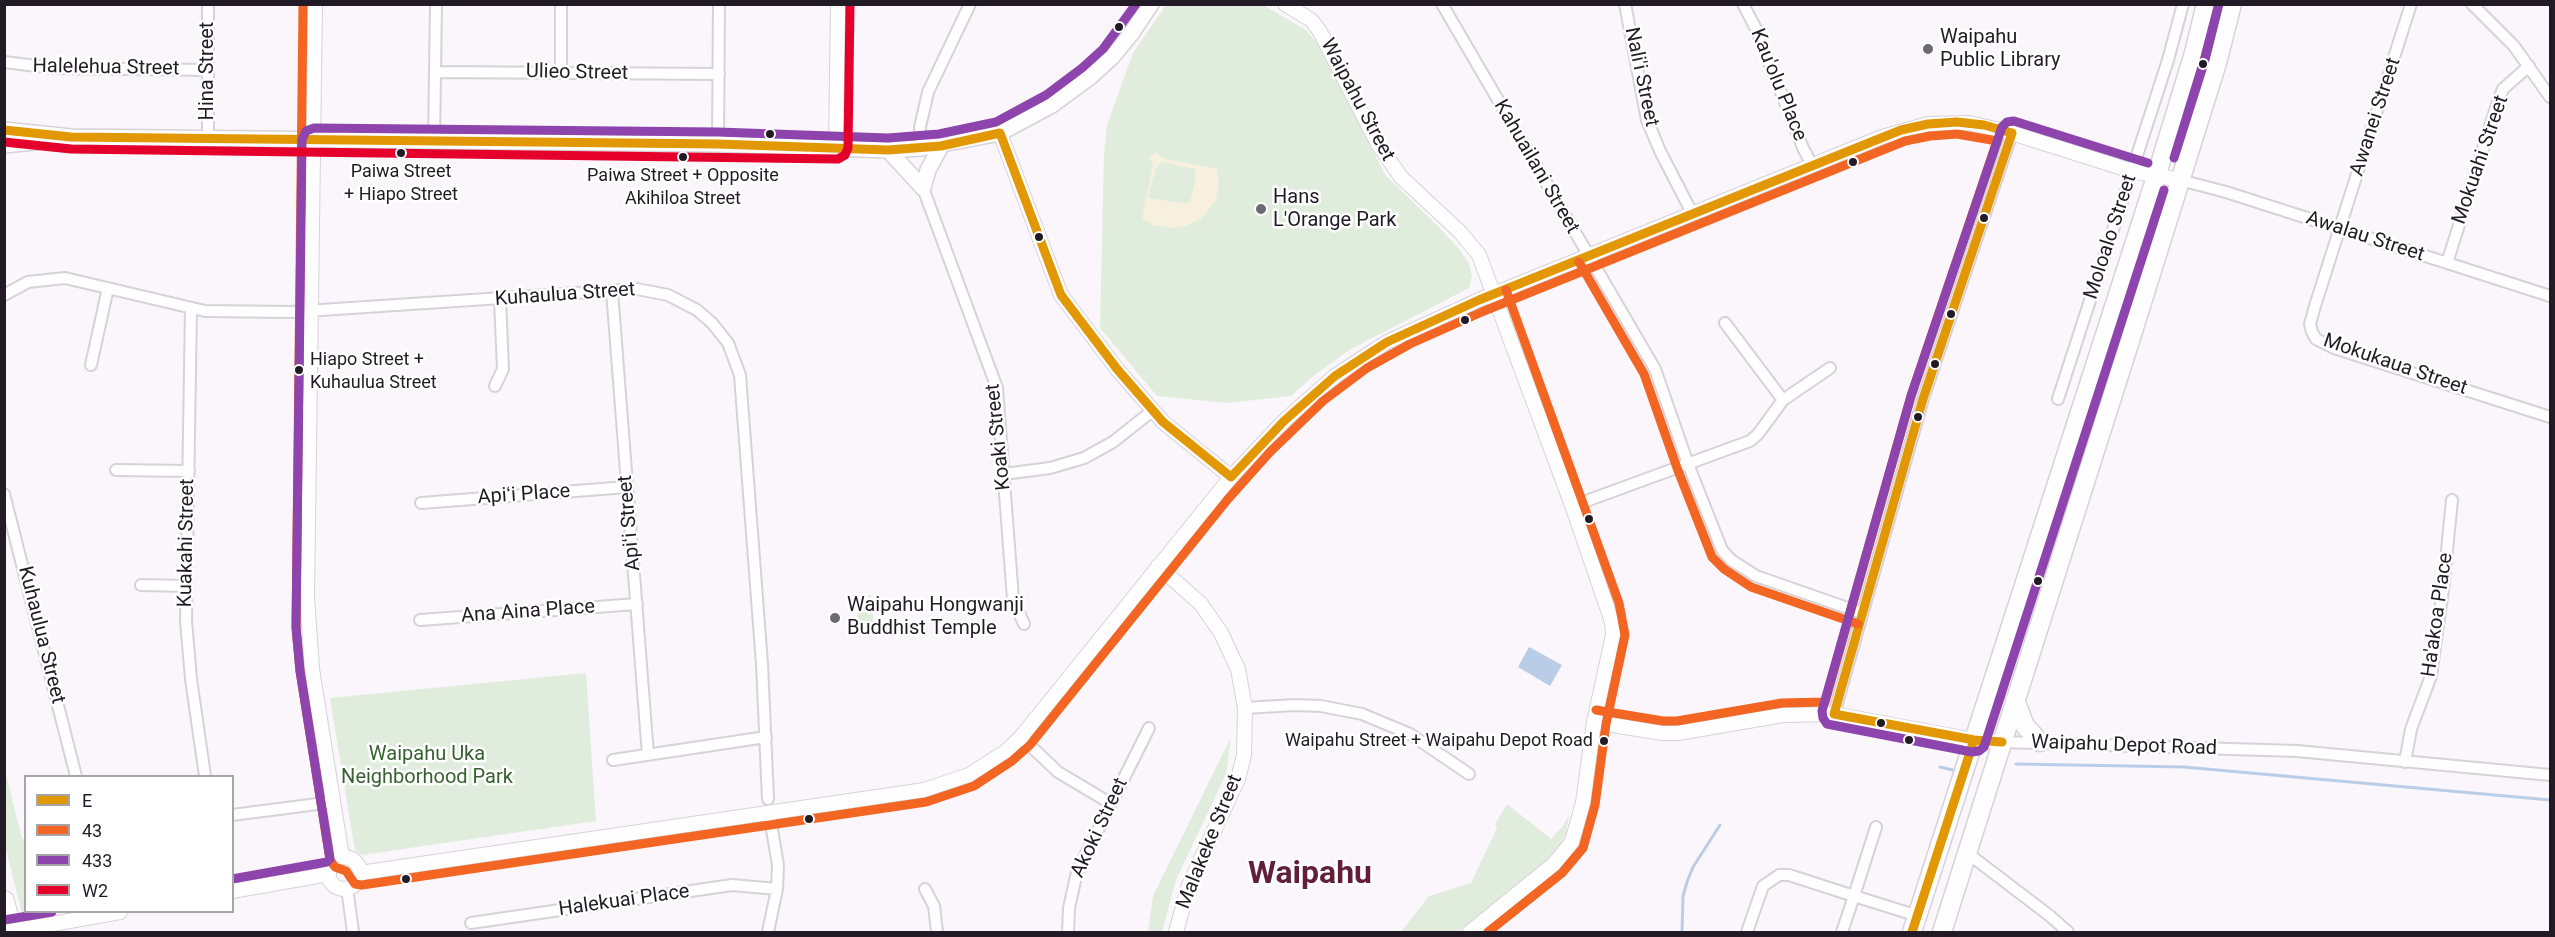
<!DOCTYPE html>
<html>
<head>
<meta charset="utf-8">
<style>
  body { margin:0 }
  #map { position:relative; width:2555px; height:937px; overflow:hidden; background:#faf6fb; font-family:Roboto,sans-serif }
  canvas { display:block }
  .frame { position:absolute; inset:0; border:6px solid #221b25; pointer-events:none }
  .legend { position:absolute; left:24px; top:775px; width:210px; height:138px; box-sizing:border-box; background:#fff; border:2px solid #a7a4a8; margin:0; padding:8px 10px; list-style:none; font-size:18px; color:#221b25 }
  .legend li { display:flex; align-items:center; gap:12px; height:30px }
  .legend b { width:30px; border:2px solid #a7a4a8 }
</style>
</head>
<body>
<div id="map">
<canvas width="2555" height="937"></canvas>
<div class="frame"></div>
<ul class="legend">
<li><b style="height:8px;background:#e29804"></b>E</li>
<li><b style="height:8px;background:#f26522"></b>43</li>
<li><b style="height:8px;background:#8e44ad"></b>433</li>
<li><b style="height:8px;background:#e4002b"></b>W2</li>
</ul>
</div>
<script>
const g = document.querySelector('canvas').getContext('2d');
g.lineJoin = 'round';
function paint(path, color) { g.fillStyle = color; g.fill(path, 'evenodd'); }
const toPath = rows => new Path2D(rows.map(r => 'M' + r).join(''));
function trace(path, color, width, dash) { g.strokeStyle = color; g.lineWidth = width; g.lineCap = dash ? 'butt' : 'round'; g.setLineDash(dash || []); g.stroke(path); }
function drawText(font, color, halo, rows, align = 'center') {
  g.font = font + ' Roboto,sans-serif'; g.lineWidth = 5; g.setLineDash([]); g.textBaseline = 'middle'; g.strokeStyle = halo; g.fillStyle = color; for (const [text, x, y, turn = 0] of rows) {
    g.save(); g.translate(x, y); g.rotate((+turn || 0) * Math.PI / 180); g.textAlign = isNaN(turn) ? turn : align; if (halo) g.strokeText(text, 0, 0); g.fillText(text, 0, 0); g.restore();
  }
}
const green = toPath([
  [1166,5,1263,5,1306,30,1316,42,1386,176,1438,226,1459,249,1468,262,1472,275,1469,288,1351,349,1313,376,1291,396,1227,403,1157,396,1100,328,1104,154,1107,125,1133,53],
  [871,595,874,629,857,631,857,604,862,599],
  [586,673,596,821,362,855,355,851,330,698],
  [1231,737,1226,774,1176,880,1162,932,1148,932,1153,896],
  [4,766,22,839,25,839,26,912,36,912,22,913,5,846],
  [1507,804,1551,839,1563,826,1569,815,1566,834,1558,849,1550,858,1458,932,1401,932,1429,896,1471,883,1497,828,1495,824]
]);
const sand = toPath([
  [1156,152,1162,158,1217,169,1219,185,1216,200,1202,218,1186,226,1171,228,1153,225,1142,218,1153,165,1149,157],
  [1162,162,1195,169,1196,178,1190,201,1186,204,1149,198,1149,193,1156,168]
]);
const water = toPath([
  [1529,647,1562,665,1550,686,1518,667]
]);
const stream = toPath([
  [2016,764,2184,767,2550,800],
  [1940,767,1953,770],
  [1682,932,1683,896,1687,882,1693,867,1720,825]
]);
const minor = toPath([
  [1442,4,1655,369,1688,464,1722,550,1731,560,1756,576,1862,613],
  [1625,4,1647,120,1660,151,1692,213],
  [1743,4,1756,29,1803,148,1812,165],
  [2411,4,2315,306,2310,324,2312,332,2316,339,2334,348,2550,417],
  [2472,4,2514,46,2550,97],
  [4,62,53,68,208,70],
  [435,72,719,74],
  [561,72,561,4],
  [208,138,208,4],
  [434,141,436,4],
  [718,144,719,4],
  [921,148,920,127,928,92,970,4],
  [2180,180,2226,192,2550,296],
  [923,188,997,388,1013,599,1024,624],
  [2447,263,2498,101,2503,89,2529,66],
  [612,291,648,755],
  [4,295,28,282,65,278,205,311,291,312,637,289,668,295,697,310,712,323,728,343,740,375,762,664,768,799],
  [191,308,186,621,191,679,205,776],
  [1725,323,1783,400],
  [91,365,108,288],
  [495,386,503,369,500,299],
  [2058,399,2168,60,2183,4],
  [116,470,189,471],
  [1004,474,1050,468,1084,458,1113,442,1152,411],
  [4,494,76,776],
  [421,503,627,487],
  [1573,508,1589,500,1750,441,1758,434,1783,400,1830,368],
  [141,585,186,586],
  [420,620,637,604],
  [1245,708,1295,705,1321,706,1362,714,1410,734,1469,774],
  [1834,714,1923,399,2012,133],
  [1021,737,1058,772,1110,803],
  [2002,742,2297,751,2550,775],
  [613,760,766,737],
  [2405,762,2411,729,2431,676,2443,590,2452,500],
  [232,815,333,802],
  [1876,827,1854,896,1918,916],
  [1966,852,2050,916,2068,932],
  [347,888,353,932],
  [925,889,934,906,937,932],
  [471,923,732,885,777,889],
  [768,932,777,889,778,865,769,812],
  [1068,932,1069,908,1077,872,1149,728],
  [1747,932,1763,886,1779,875,1789,875,1854,896,1842,932]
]);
const tertiary = toPath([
  [315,4,307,596,312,669,342,857],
  [1285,4,1311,20,1319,30,1378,144,1401,177,1460,232,1479,255,1573,508,1612,622,1613,635,1594,722,1583,803,1572,842,1554,864,1470,932],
  [1000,133,1061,295,1117,369,1163,422,1231,477],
  [836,147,838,4],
  [1158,566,1201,604,1221,633,1238,669,1245,708,1244,755,1238,779,1189,885,1176,932],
  [1594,722,1662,733,1678,733,1783,715,1834,714,1974,740,2002,742],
  '328 873a16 16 0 1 1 32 0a16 16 0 1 1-32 0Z',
  [360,873,924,790,969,775,1005,752,1021,737,1231,477,1284,421,1335,376,1387,342,1479,300,1882,137,1928,124,1969,123,2012,133,2132,171,2180,180],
  [232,891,329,874],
  [41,926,120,912]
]);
const secondary = toPath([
  [4,130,71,137,718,144,888,150,921,148,1000,133,1052,105,1090,77,1112,57,1131,34,1151,4],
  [4,145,53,140],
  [888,150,923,188],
  [923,188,928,170,941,146]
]);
const primary = toPath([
  [2015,700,2025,726,2040,742],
  [1912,932,2156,177,2194,53,2206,4],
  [1942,932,2128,347,2217,63,2232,4]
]);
const motorway = toPath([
  [4,901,12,932]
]);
const tertiaryBridge = toPath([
  [4,932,41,926]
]);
const bus1 = toPath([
  [4,130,71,137,718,144,888,150,941,146,1000,133],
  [1000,133,1061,295,1117,369,1163,422,1231,477],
  [1231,477,1284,421,1335,376,1387,342,1479,300,1901,130,1928,124,1957,122,1984,125,2012,133],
  [1834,714,1923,399,2012,133],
  [1834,714,1974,740,2002,742],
  [1912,932,1974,740]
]);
const bus2 = toPath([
  [303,4,296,628,300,671,330,860,335,867,346,871,355,884,362,885,926,802,974,786,1012,761,1030,745,1228,499,1270,452,1323,401,1367,368,1410,344,1484,311,1905,141,1930,136,1957,134,1997,141,1911,396,1825,702,1782,703,1677,721,1663,721,1596,710],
  [1579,262,1644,374,1677,468,1712,557,1724,569,1751,587,1858,624],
  [1488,932,1562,873,1583,848,1595,805,1606,724,1625,635,1619,603,1506,290]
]);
const bus3 = toPath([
  [2218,7,2205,57,2174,158,2205,60,2219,4],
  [2148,163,2014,121,2007,122,2002,127,1911,396,1822,711,1823,718,1827,724,1972,752,1979,751,1984,747,2164,190],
  [330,859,300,671,296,627,302,140,306,131,314,128,718,132,888,138,939,134,996,122,1046,95,1082,68,1103,49,1136,4],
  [232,879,327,862],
  [4,920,52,912]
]);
const bus4 = toPath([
  [4,142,71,149,838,159,845,155,848,148,850,4]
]);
const markers = [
  [1119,27,5,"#221b25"],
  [1928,49,6,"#6e6870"],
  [2203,64,5,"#221b25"],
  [770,134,5,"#221b25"],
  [401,153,5,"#221b25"],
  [683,157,5,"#221b25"],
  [1853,162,5,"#221b25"],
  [1261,209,6,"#6e6870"],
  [1984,218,5,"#221b25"],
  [1039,237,5,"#221b25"],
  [1951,314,5,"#221b25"],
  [1465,320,5,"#221b25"],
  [1935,364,5,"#221b25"],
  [299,370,5,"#221b25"],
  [1918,417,5,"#221b25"],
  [1589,519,5,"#221b25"],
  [2038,581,5,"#221b25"],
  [835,618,6,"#6e6870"],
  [1881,723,5,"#221b25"],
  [1909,740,5,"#221b25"],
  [1604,741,5,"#221b25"],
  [809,819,5,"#221b25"],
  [406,879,5,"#221b25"]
];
const busNames = [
  ["Paiwa Street",401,172],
  ["+ Hiapo Street",401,195],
  ["Paiwa Street + Opposite",683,176],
  ["Akihiloa Street",683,199],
  ["Hiapo Street +",310,360,"left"],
  ["Kuhaulua Street",310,383,"left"],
  ["Waipahu Street + Waipahu Depot Road",1593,741,"right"]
];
const poiNames = [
  ["Waipahu",1940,38],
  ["Public Library",1940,61],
  ["Hans",1273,198],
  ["L'Orange Park",1273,221],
  ["Waipahu Hongwanji",847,606],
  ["Buddhist Temple",847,629]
];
const streetNames = [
  ["Halelehua Street",106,68,1],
  ["Hina Street",208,71,-90],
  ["Ulieo Street",577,73,1],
  ["Nali'i Street",1641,77,78],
  ["Kau'olu Place",1778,85,68],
  ["Waipahu Street",1357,100,62],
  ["Awanei Street",2376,117,-72],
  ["Mokuahi Street",2481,160,-71],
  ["Kahuailani Street",1536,167,60],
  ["Moloalo Street",2111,237,-72],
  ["Awalau Street",2365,237,18],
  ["Kuhaulua Street",565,295,-4],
  ["Mokukaua Street",2395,365,19],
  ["Koaki Street",999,437,-96],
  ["Apiʻi Place",524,495,-4],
  ["Apiʻi Street",630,523,-95],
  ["Kuakahi Street",187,543,-89],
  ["Ana Aina Place",528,612,-4],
  ["Ha'akoa Place",2438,615,-82],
  ["Kuhaulua Street",41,635,76],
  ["Waipahu Depot Road",2124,746,2],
  ["Akoki Street",1100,828,-65],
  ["Malakeke Street",1210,842,-68],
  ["Halekuai Place",624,901,-8]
];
const parkNames = [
  ["Waipahu Uka",427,755],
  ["Neighborhood Park",427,778]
];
const townNames = [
  ["Waipahu",1310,875]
];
paint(green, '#e0eddd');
paint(sand, '#f8f0de');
paint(water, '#b9cde7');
trace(stream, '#b9cde7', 3);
trace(minor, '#d7d2d9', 14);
trace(tertiary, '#d7d2d9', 16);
trace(secondary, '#d7d2d9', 18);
trace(primary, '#d7d2d9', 21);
trace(motorway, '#d7d2d9', 22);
trace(minor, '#fefefe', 10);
trace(tertiary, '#fefefe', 14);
trace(secondary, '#fefefe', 15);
trace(primary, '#fefefe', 18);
trace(motorway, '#fefefe', 20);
trace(tertiaryBridge, '#d7d2d9', 16, []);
trace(tertiaryBridge, '#fefefe', 14);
trace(bus1, '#e29804', 9);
trace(bus2, '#f26522', 9);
trace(bus3, '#8e44ad', 9);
trace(bus4, '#e4002b', 9);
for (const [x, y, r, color] of markers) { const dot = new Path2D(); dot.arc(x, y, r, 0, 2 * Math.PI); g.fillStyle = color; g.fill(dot); trace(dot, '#fff', 2); }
drawText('18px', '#221b25', '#fff', busNames);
drawText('20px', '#221b25', '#fff', poiNames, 'left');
drawText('20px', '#221b25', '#fff', streetNames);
drawText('20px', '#376230', '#fff', parkNames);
drawText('bold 32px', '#621f3a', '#fff', townNames);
</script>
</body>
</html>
